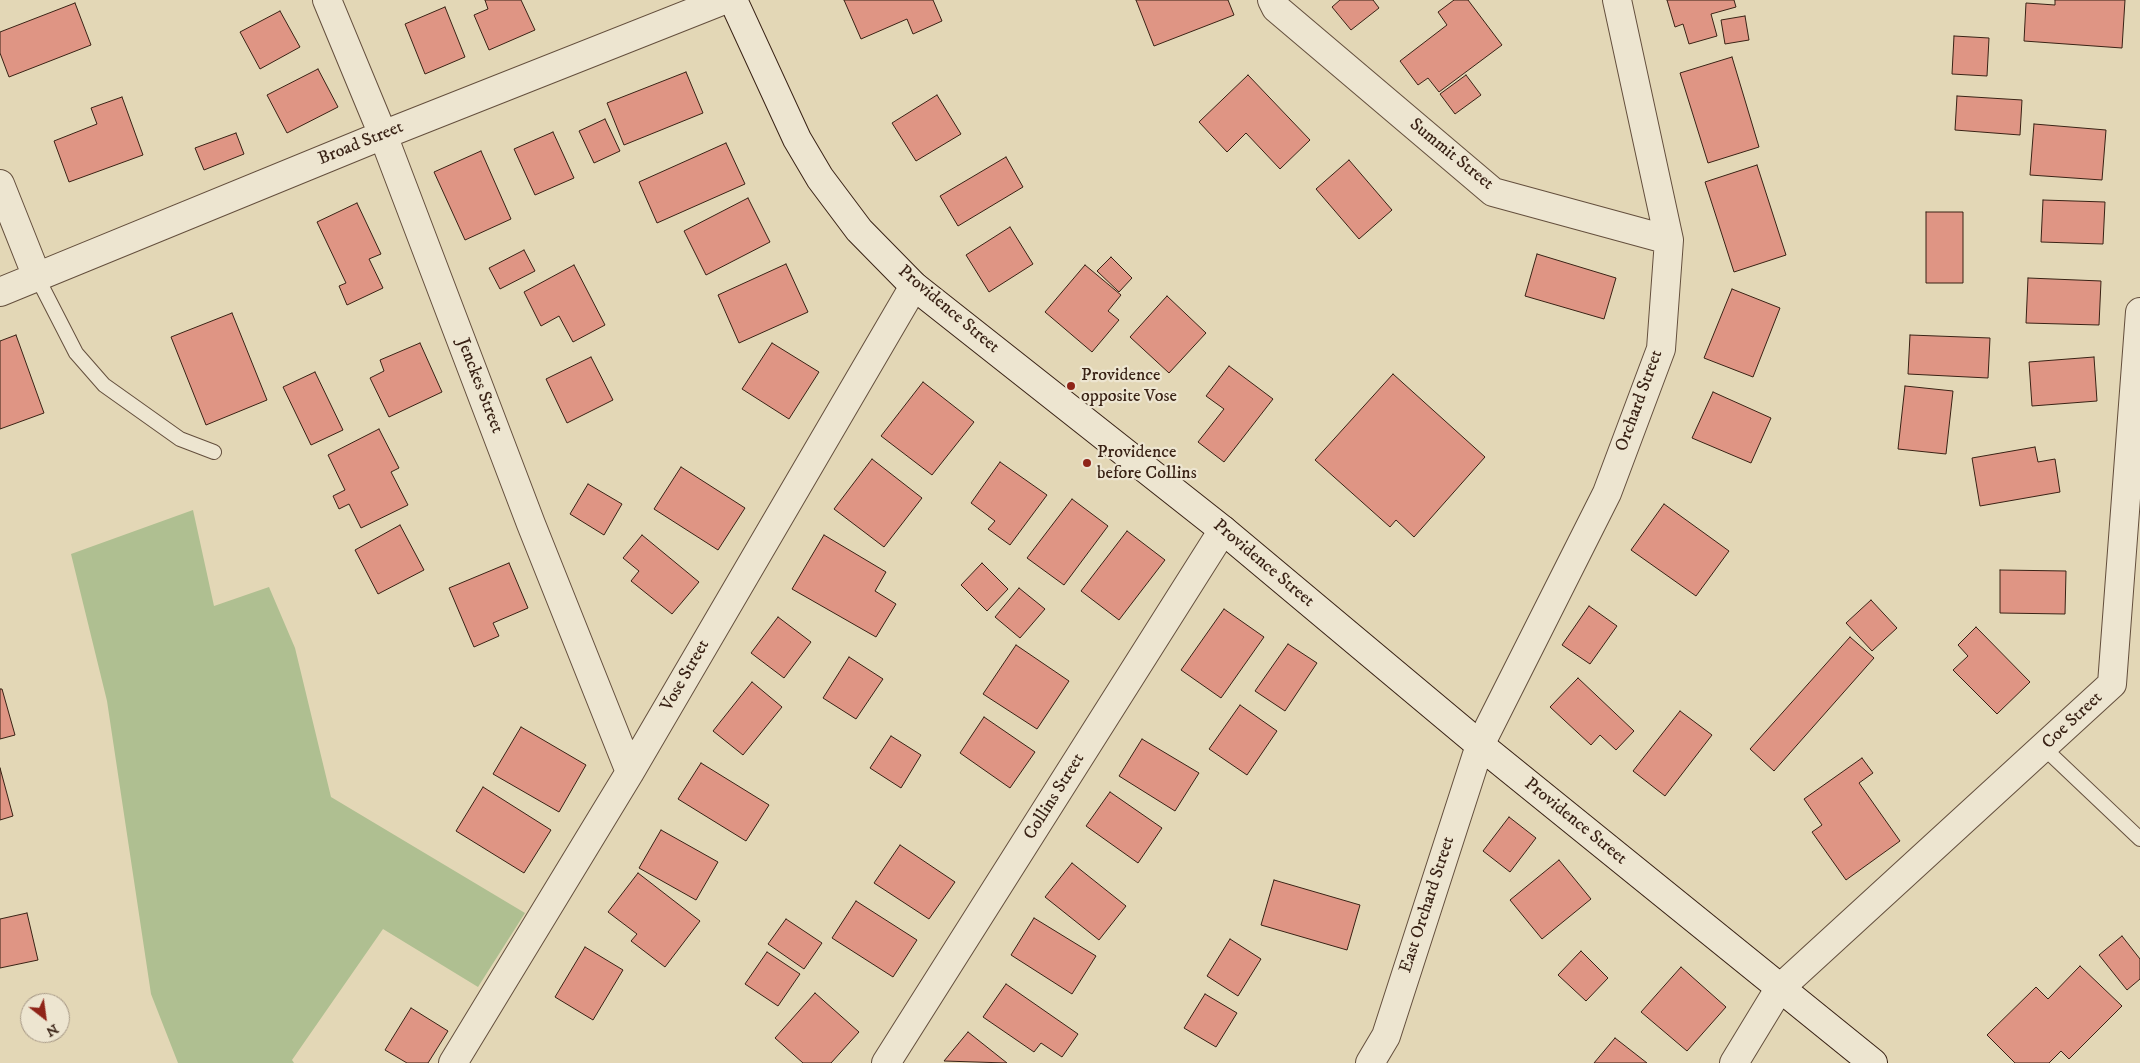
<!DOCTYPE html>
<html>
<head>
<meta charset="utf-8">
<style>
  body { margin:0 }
  #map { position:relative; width:2140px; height:1063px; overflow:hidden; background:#e3d7b6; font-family:"IM FELL DW Pica",serif }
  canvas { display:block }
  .north { position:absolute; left:20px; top:993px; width:50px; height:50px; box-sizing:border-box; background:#ede5d0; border:1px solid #a59785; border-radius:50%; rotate:150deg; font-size:14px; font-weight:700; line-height:20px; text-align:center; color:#392215 }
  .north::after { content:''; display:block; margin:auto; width:18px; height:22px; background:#8f2418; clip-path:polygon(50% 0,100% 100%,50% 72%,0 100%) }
</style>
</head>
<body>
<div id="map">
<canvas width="2140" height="1063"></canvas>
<div class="north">N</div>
</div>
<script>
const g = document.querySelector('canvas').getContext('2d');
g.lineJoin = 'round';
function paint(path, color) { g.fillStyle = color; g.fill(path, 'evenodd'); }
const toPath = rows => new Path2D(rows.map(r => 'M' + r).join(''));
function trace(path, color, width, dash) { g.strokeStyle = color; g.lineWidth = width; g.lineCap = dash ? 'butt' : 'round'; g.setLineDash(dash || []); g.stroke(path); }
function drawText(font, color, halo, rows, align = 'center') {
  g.font = font + ' "IM FELL DW Pica",serif'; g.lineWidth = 4.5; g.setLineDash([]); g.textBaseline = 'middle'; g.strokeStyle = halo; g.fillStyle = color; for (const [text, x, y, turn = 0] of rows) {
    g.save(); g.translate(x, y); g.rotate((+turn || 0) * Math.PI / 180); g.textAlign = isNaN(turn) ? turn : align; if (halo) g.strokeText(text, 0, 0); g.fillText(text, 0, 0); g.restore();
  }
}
const green = toPath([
  [193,510,214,606,269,587,295,648,331,797,525,913,478,987,383,929,292,1060,294,1063,178,1063,151,994,107,701,71,554]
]);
const building = toPath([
  [485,0,521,0,535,30,489,50,474,15,488,9,485,0],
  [844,0,933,0,942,21,913,34,907,19,861,39,844,0],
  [1136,0,1228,0,1234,15,1154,46,1136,0],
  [1340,0,1373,0,1379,8,1351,30,1332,7,1340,0],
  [1454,0,1468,0,1502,45,1439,92,1428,78,1418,85,1400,61,1447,25,1438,12,1454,0],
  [1667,0,1734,0,1736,7,1711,14,1717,36,1689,44,1683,24,1675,27,1667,0],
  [2055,0,2125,0,2122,48,2024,41,2026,3,2055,5,2055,0],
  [75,3,91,45,9,77,0,53,0,32,75,3],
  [445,7,465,57,425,74,405,24,445,7],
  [280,11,300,47,260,69,240,32,280,11],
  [1745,16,1749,40,1725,44,1721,20,1745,16],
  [1954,36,1989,38,1987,76,1952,74,1954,36],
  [1732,57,1759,147,1708,163,1680,73,1732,57],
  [318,69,338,107,287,133,267,95,318,69],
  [686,72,703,113,624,145,607,103,686,72],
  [1248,75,1310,140,1280,169,1246,133,1227,152,1199,122,1248,75],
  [1466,75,1481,95,1455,114,1440,94,1466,75],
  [937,95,961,134,916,161,892,123,937,95],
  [1957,96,2022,100,2020,135,1955,130,1957,96],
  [122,97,143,155,69,182,54,141,97,124,91,108,122,97],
  [605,119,620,151,594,163,579,131,605,119],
  [2034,124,2106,130,2102,180,2030,175,2034,124],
  [553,132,574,178,535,195,514,149,553,132],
  [236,133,244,154,204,170,195,148,236,133],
  [726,143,745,184,657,223,639,182,726,143],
  [481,151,511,219,465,240,434,172,481,151],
  [1006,157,1023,187,958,226,940,196,1006,157],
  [1349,160,1392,210,1359,239,1316,189,1349,160],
  [1757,165,1786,255,1734,272,1705,182,1757,165],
  [748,198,770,242,706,275,684,231,748,198],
  [2043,200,2105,202,2103,244,2041,242,2043,200],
  [357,203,381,254,369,259,383,288,347,305,339,286,346,283,317,222,357,203],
  [1926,212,1963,212,1963,283,1926,283,1926,212],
  [1010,227,1033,264,989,292,966,255,1010,227],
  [524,250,535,271,500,289,489,268,524,250],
  [1537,254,1616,278,1604,319,1525,296,1537,254],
  [1111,257,1132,278,1119,292,1097,271,1111,257],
  [786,264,808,312,739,343,718,295,786,264],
  [574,265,605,325,573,342,559,316,541,326,524,292,574,265],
  [1085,265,1121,295,1108,311,1119,320,1092,352,1045,312,1085,265],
  [2028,278,2101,281,2099,325,2026,323,2028,278],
  [1732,289,1780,308,1753,377,1704,358,1732,289],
  [1167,296,1206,333,1169,373,1130,337,1167,296],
  [232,313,267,400,206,425,171,337,232,313],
  [16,335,44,413,0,429,0,341,16,335],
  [1910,335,1990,338,1988,378,1908,374,1910,335],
  [420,343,442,392,389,417,370,378,384,371,380,360,420,343],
  [772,343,819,372,789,419,742,389,772,343],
  [591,357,613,400,567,423,546,379,591,357],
  [2094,357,2097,401,2032,406,2029,362,2094,357],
  [1229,366,1273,399,1224,462,1198,442,1224,409,1206,396,1229,366],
  [315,372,343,430,311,445,283,387,315,372],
  [1393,374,1485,457,1414,537,1396,520,1390,527,1315,460,1393,374],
  [923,382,974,422,932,475,881,436,923,382],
  [1905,386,1953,391,1946,454,1898,449,1905,386],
  [1713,392,1771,418,1751,463,1692,438,1713,392],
  [379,429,399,468,391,472,408,505,361,528,349,504,339,509,333,496,345,490,328,455,379,429],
  [2035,447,2038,462,2055,459,2060,492,1980,506,1972,458,2035,447],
  [872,459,922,498,884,547,834,509,872,459],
  [1000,462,1047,495,1010,545,988,529,995,521,971,503,1000,462],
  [681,467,745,508,718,550,654,509,681,467],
  [588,484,622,504,604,535,570,514,588,484],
  [1072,499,1108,526,1064,585,1027,558,1072,499],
  [1664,504,1729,551,1696,596,1631,550,1664,504],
  [400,525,424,570,378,594,355,550,400,525],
  [1127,531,1165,560,1119,620,1081,591,1127,531],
  [642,535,699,582,672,614,631,581,639,571,623,558,642,535],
  [824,535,886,572,875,591,896,604,876,637,792,589,824,535],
  [509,563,528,608,493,623,499,636,474,647,449,588,509,563],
  [982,563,1008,589,987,611,961,585,982,563],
  [2000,570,2066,571,2065,614,2000,613,2000,570],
  [1019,588,1045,609,1020,638,995,617,1019,588],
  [1871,600,1897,628,1872,651,1846,623,1871,600],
  [1589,606,1617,626,1590,664,1562,645,1589,606],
  [1224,609,1264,637,1221,698,1181,670,1224,609],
  [778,617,811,642,784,678,751,653,778,617],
  [1976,627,2030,682,1997,714,1953,670,1968,656,1958,645,1976,627],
  [1850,637,1874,658,1774,771,1750,749,1850,637],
  [1288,644,1317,663,1285,711,1255,691,1288,644],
  [1016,645,1069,681,1037,729,983,694,1016,645],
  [849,657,883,679,856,719,823,698,849,657],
  [1578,678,1634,731,1616,750,1600,735,1591,745,1550,707,1578,678],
  [752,682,782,707,743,755,713,731,752,682],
  [0,689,2,689,15,735,0,739,0,689],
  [1240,705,1277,731,1247,775,1209,749,1240,705],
  [1680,711,1712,735,1665,796,1633,771,1680,711],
  [984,717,1035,752,1010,788,960,753,984,717],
  [521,727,586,765,559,812,493,774,521,727],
  [891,736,921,755,901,788,870,768,891,736],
  [1142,739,1199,773,1175,811,1119,776,1142,739],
  [1862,758,1873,773,1859,783,1900,841,1846,880,1812,832,1822,825,1804,799,1862,758],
  [701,763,769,805,746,841,678,799,701,763],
  [0,768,13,816,0,820,0,768],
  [483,787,551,830,524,873,456,831,483,787],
  [1110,792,1162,828,1138,863,1086,826,1110,792],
  [1509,817,1536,838,1510,872,1483,851,1509,817],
  [661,830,718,862,696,900,639,868,661,830],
  [900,845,955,882,929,919,874,883,900,845],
  [1559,860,1591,899,1542,939,1510,900,1559,860],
  [1072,863,1126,906,1099,940,1045,897,1072,863],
  [638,873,700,921,665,967,631,941,637,934,608,912,638,873],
  [1274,880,1360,905,1347,950,1261,925,1274,880],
  [856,901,917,940,893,977,832,938,856,901],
  [27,913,38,960,0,968,0,919,27,913],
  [1034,918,1096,956,1072,994,1011,955,1034,918],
  [786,919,822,943,804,969,768,944,786,919],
  [2122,936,2140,959,2140,979,2127,990,2099,955,2122,936],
  [1230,939,1261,959,1238,996,1207,976,1230,939],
  [585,947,623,970,593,1020,555,997,585,947],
  [1581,951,1608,978,1586,1001,1558,975,1581,951],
  [767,952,800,974,778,1006,745,984,767,952],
  [2080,966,2122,1006,2069,1059,2061,1051,2049,1063,2015,1063,1987,1035,2036,987,2048,999,2080,966],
  [1681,967,1726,1007,1687,1051,1641,1012,1681,967],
  [1006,984,1078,1034,1062,1057,1041,1043,1034,1052,983,1017,1006,984],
  [815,993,859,1032,831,1063,803,1063,775,1038,815,993],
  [1205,994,1237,1013,1216,1047,1184,1028,1205,994],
  [411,1008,448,1031,428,1063,407,1063,385,1050,411,1008],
  [968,1032,1007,1063,944,1061,968,1032],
  [1615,1038,1647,1063,1594,1063,1615,1038]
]);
const service = toPath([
  [37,277,76,353,104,385,180,439,214,452],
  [2044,748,2140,839]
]);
const minor = toPath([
  [327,0,383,135,531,524,630,772],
  [1272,0,1276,8,1493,192,1669,240],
  [0,184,37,277],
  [0,292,383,135,724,0],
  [453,1063,630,772,914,286],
  [886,1063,1223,530],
  [1370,1063,1386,1036,1480,745,1607,493,1661,349,1669,240,1617,0],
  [1734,1063,1779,989,2112,684,2140,312]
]);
const secondary = toPath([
  [733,0,797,139,820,178,859,230,914,286,1223,530,1480,745,1873,1063]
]);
const markers = [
  [1071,386,5,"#8f2418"],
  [1087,463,5,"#8f2418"]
];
const streetNames = [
  ["Broad Street",361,144,-22],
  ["Summit Street",1451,155,39],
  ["Providence Street",948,310,40],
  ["Jenckes Street",479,386,69],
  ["Orchard Street",1640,401,-70],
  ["Providence Street",1263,564,40],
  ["Vose Street",686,676,-60],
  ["Coe Street",2073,721,-43],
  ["Collins Street",1055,797,-58],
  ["Providence Street",1575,822,39],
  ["East Orchard Street",1428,905,-72]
];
const poiNames = [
  ["Providence",1081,376],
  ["opposite Vose",1081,397],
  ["Providence",1097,453],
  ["before Collins",1097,474]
];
paint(green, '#afbf91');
paint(building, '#df9584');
trace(building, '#392215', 1);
trace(service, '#644f3d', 16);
trace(minor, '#644f3d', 30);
trace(secondary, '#392215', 30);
trace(service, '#ede5d0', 14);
trace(minor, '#ede5d0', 28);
trace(secondary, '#ede5d0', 28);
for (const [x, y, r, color] of markers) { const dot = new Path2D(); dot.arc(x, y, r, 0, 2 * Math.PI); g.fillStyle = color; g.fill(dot); trace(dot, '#ede5d0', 2); }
drawText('18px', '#392215', '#ede5d0', streetNames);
drawText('18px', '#392215', '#ede5d0', poiNames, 'left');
</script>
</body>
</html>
